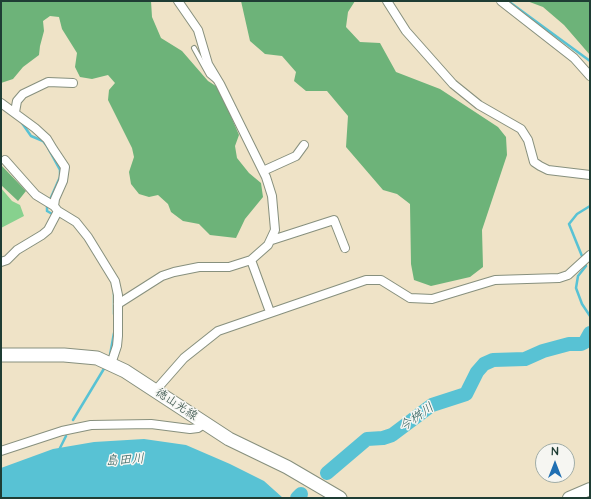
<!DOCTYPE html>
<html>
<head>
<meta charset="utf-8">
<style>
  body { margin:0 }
  #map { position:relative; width:591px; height:499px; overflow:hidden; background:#efe3c7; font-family:"Architects Daughter",sans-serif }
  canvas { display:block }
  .frame { position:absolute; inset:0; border:2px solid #1f3d34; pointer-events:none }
  .north { position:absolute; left:535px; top:443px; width:40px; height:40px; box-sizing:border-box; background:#f6f6f2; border:1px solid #a0aca6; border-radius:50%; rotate:0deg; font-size:11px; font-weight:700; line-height:16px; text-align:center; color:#1f3d34 }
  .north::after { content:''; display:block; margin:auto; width:14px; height:18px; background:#1f6fb2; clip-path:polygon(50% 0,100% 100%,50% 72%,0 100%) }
</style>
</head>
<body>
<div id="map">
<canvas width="591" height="499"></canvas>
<div class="frame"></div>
<div class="north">N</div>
</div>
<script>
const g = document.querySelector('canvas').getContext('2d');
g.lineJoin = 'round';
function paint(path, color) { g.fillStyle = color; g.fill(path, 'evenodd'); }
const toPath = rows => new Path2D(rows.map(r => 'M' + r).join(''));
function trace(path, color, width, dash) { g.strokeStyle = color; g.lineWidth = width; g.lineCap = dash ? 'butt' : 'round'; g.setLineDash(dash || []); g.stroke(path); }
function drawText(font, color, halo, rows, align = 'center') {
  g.font = font + ' "Architects Daughter","Klee One",sans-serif'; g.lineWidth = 3; g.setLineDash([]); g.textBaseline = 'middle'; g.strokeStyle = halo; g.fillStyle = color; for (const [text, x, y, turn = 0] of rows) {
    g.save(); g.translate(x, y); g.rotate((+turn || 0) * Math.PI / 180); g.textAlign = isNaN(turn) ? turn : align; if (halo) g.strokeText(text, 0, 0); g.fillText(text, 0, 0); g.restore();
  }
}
const green = toPath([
  [1,188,12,201,20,205,24,216,1,228]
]);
const forest = toPath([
  [1,1,151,1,152,17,161,38,182,51,208,81,219,88,239,135,235,146,237,158,249,173,261,183,263,197,245,219,236,238,210,235,199,224,183,221,171,212,168,204,158,195,149,197,139,194,131,184,129,172,134,157,132,148,108,100,109,90,115,83,108,75,92,79,80,77,75,67,77,53,62,29,59,17,50,16,43,21,44,31,40,46,39,55,23,67,13,79,1,83],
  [241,1,355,1,348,12,346,27,360,42,380,43,396,72,440,89,498,127,506,137,507,155,482,230,483,267,470,277,431,286,414,280,411,264,410,204,397,194,383,190,346,147,348,116,327,91,306,91,294,81,296,72,282,56,265,54,250,41],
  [527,1,590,1,590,55,564,25,543,7],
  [1,165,26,191,18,201,1,185]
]);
const water = toPath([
  [144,439,186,445,230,464,264,481,283,498,1,498,1,468,53,449,94,442]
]);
const stream = toPath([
  [508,1,590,61],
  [22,123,31,136,43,141,47,146,60,170,60,177,49,202],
  [47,206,47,211,54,215],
  [590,206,577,214,569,224,586,266,578,276,576,288,582,304,590,316],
  [114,293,114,314],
  [110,355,114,333],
  [73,420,105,367],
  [59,450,66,436]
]);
const river = toPath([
  [327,473,367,439,383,438,392,435,432,405,466,394,477,372,484,364,493,360,525,359,543,351,569,344,581,344,585,342,590,333],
  [297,498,301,494]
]);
const lane = toPath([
  [194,48,209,75,215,80]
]);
const street = toPath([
  [387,1,406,31,453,84,479,105,521,129,528,140,534,162,540,166,548,170,590,175],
  [501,1,574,58,590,76],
  [1,103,35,128,47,139,53,149,65,167,63,181,55,199,54,206,58,211,76,222,88,237,115,281,118,295,118,336,117,346,111,364],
  [15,112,17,101,23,94,48,82,73,83],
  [5,160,36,195,54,206],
  [263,171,296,156,304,145],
  [272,240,334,220,345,248],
  [251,260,270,312],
  [1,262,7,260,17,250,42,235,48,230,58,211],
  [118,304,162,276,174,272,199,267,229,267,251,260,268,245,275,230,272,196,266,177,220,84,208,64,198,30,178,1],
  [155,391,184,358,218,331,366,280,381,280,410,298,432,299,495,280,559,278,568,275,590,255],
  [1,451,62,431,91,425,151,424,190,429,198,428,204,424]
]);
const secondary = toPath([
  [569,498,590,489]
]);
const primary = toPath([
  [1,355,64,355,97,358,125,371,229,439,287,467,340,498]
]);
const streetNames = [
  ["徳山光線",176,405,34]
];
const waterNames = [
  ["今桝川",417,418,-35],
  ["島田川",125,461,-4]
];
paint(green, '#87d18e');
paint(forest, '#6db379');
paint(water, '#58c2d4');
trace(stream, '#58c2d4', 2.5);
trace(river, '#58c2d4', 14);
trace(lane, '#87907e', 6);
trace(street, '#87907e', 10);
trace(secondary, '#87907e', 14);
trace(primary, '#87907e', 15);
trace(lane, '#fff', 4);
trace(street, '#fff', 8);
trace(secondary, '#fff', 12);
trace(primary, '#fff', 13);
drawText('12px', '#1f3d34', '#f6f6f2', streetNames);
drawText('italic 13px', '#2d5e5c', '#f6f6f2', waterNames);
</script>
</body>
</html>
